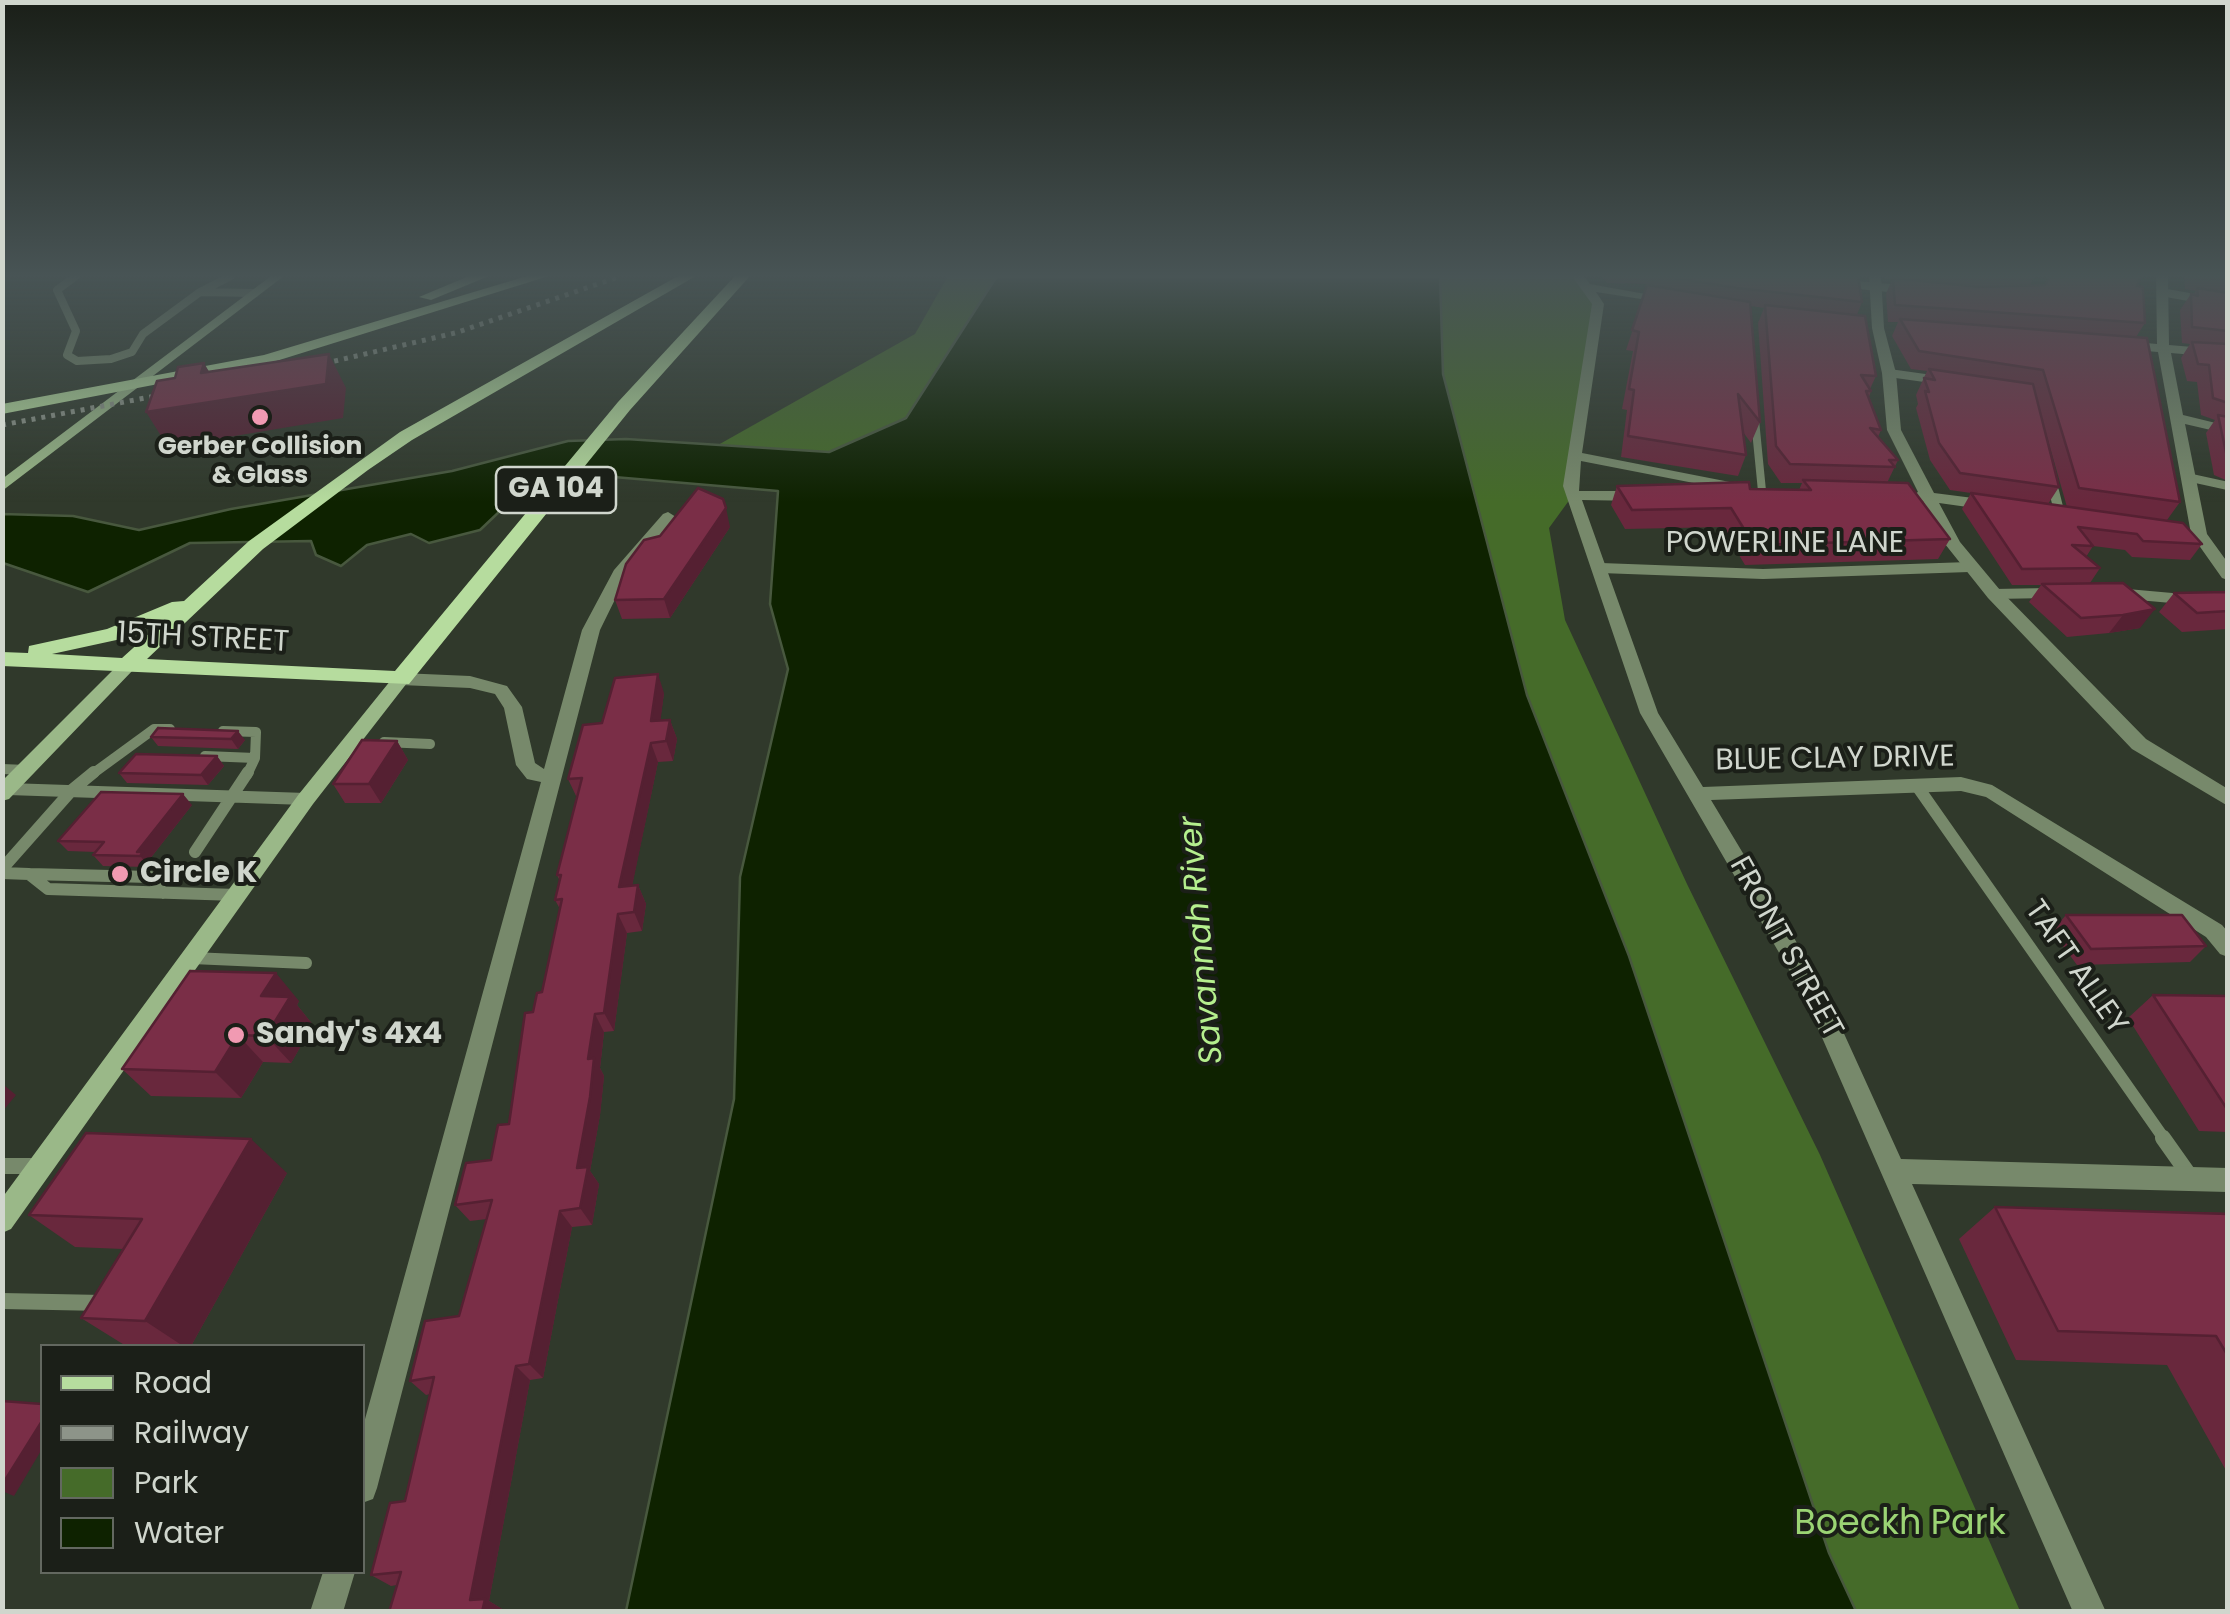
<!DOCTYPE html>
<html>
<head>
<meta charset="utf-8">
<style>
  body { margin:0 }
  #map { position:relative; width:2230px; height:1614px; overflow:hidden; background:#30392b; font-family:Poppins,sans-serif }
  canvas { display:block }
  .frame { position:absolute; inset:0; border:5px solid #d0d6cd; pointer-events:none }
  .legend { position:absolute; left:40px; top:1344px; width:325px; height:230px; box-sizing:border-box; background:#1b1f18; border:2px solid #636860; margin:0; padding:12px 18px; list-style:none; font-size:30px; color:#d0d6cd }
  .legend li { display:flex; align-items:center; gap:20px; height:50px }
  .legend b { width:50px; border:2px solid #636860 }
</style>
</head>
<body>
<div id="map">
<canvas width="2230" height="1614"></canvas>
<div class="frame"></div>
<ul class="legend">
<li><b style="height:12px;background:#b6dc9e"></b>Road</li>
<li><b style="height:12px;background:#8d9489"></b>Railway</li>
<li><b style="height:28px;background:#456b29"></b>Park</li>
<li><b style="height:28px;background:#0e2200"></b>Water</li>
</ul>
</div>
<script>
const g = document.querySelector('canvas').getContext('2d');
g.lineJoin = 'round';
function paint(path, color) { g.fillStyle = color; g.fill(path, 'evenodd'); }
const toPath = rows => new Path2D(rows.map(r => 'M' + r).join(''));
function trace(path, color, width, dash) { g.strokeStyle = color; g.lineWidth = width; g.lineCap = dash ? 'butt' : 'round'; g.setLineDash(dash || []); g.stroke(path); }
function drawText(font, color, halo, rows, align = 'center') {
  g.font = font + ' Poppins,sans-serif'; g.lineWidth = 8; g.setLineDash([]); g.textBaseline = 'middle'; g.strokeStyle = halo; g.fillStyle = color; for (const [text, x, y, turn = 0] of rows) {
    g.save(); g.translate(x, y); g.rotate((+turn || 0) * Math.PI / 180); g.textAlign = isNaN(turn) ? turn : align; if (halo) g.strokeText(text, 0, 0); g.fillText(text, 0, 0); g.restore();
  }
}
const green = toPath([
  [948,276,997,276,906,418,829,452,718,445,915,334],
  [1440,276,1578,276,1595,297,1573,495,1549,528,1565,620,1687,884,1820,1155,2020,1611,1856,1611,1829,1553,1629,956,1527,695,1443,374]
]);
const water = toPath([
  [997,276,1440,276,1443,374,1527,695,1629,956,1829,1553,1856,1611,626,1611,734,1099,740,877,788,669,770,604,778,491,614,477,519,493,480,530,429,543,411,534,367,545,341,566,316,555,311,541,190,543,88,592,3,563,2,514,73,516,139,530,231,509,452,471,568,441,626,439,829,452,906,418,997,276]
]);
const stream = toPath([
  [2,318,2,325]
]);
const laneFar3 = toPath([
  [76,276,57,290,76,331,67,355,77,361,111,359,132,352,143,334,200,292,255,293],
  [1848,284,1899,289],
  [200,292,231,276],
  [2161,292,2228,304],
  [1889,373,1939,380],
  [1755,420,1762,491],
  [2187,477,2228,486],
  [2051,479,2055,494]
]);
const laneFar2 = toPath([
  [2054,491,2060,515],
  [1601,568,1763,574,1969,567],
  [1994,594,2049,593],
  [2127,594,2183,599],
  [223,731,256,732,255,758,247,775],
  [384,742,430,744],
  [205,756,255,758],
  [2,769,26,770],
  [91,775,154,729,170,729]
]);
const laneFar1 = toPath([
  [1917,786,2165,1140],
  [8,789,306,799],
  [195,852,248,772],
  [2,869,72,790,94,772],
  [2,873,29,874,48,889,237,895],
  [29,874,151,877,163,893],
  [192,958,306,963]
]);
const lane = toPath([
  [2163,1138,2192,1179],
  [2,1166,37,1166],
  [2,1301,103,1303]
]);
const street = toPath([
  [1572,276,1584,276,1590,284,1673,299,1667,303,1596,292,1604,304,1582,453,1740,484,1747,488,1740,492,1581,461,1579,491,1640,491,1648,496,1640,501,1582,500,1658,713,1703,787,1961,777,1992,785,2222,925,2228,932,2228,957,2220,954,2206,937,1986,797,1961,791,1711,800,1821,983,1901,1159,2228,1168,2228,1192,1912,1184,2106,1612,2073,1612,1803,994,1640,713,1563,486,1592,304,1572,276],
  [1869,276,1881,276,1884,328,1896,373,1901,430,1934,493,1989,500,1997,505,1989,510,1939,503,1960,542,2000,590,2146,739,2228,789,2228,806,2132,749,1988,598,1945,544,1923,501,1911,496,1918,492,1887,430,1882,373,1872,328,1869,276],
  [2156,276,2168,276,2169,345,2228,350,2228,358,2171,353,2183,415,2228,426,2228,434,2185,424,2207,534,2228,563,2228,580,2222,578,2191,534,2158,352,2123,349,2117,345,2123,341,2157,344,2156,276],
  [668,512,676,517,627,575,600,630,377,1488,373,1499,362,1503,362,1430,541,782,527,779,516,765,504,708,495,694,470,688,401,685,392,679,401,673,470,676,507,686,522,707,535,763,544,769,582,630,614,570,663,514,668,512],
  [323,1572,355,1572,343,1612,310,1612,323,1572]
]);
const secondary = toPath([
  [271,276,284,276,2,491,2,479,271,276],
  [128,659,137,665,134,669,9,799,2,801,2,781,122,661,128,659],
  [401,673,410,679,407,683,313,804,11,1229,2,1233,2,1198,299,794,395,675,401,673]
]);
const primary = toPath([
  [469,276,489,276,431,300,419,297,469,276],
  [527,276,549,276,273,362,2,414,2,404,264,355,527,276],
  [678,276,696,276,412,440,368,470,263,549,147,659,395,671,618,402,735,276,750,276,630,410,409,684,2,666,2,652,28,653,29,646,107,629,172,602,184,601,249,541,400,432,678,276],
  [163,621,122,658,52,654,121,639,163,621]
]);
const rail = toPath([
  [305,368,455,333,621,276],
  [2,425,177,392]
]);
const wall = toPath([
  [1601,276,1858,276,1862,302,1857,315,1876,376,1870,389,1871,391,1869,397,1881,430,1878,437,1898,460,1887,483,1950,539,1938,559,1745,565,1722,527,1625,529,1611,505,1617,486,1799,490,1802,483,1781,483,1768,464,1758,323,1764,308,1751,306,1760,422,1751,443,1743,432,1746,455,1738,476,1621,457,1627,410,1622,409,1633,351,1626,350,1646,290,1646,284,1607,283],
  [1883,276,2035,276,2030,285,2045,285,2048,278,2047,276,2141,276,2137,286,2145,323,2136,337,2180,502,2167,520,2202,544,2190,560,2132,557,2125,550,2093,546,2086,557,2100,568,2090,583,2140,628,2109,633,2067,637,2029,602,2041,585,2012,585,1962,509,1971,493,1950,490,1930,460,1916,408,1918,404,1916,395,1927,371,1911,369,1892,336,1898,322,1888,322,1886,294,1892,279,1885,279],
  [2040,412,2067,507,2048,504,2059,487],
  [2184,276,2228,276,2228,481,2214,475,2206,433,2215,420,2201,415,2197,382,2187,381,2181,358,2190,344,2182,343,2180,310,2191,294,2193,295,2196,291,2185,289],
  [730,527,670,618,622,619,615,600],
  [2227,592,2228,629,2182,632,2159,612,2174,593],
  [664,693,660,721,670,720,677,739,673,761,658,762,632,885,638,885,646,904,642,931,627,933,614,1031,604,1032,600,1068,604,1076,600,1115,590,1171,599,1184,592,1225,572,1227,543,1378,530,1380,489,1601,502,1609,501,1612,389,1612,397,1585,391,1586,371,1575,405,1501,430,1394,426,1395,410,1381,459,1316,487,1219,470,1221,455,1205,491,1160,509,1124,533,1012,542,992,560,909,555,900,560,881,557,875,577,798,568,779,602,723],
  [158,728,245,740,238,749,158,746,151,737],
  [397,741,408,760,381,803,345,803,333,784],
  [217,756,224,766,208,785,127,783,119,773],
  [192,805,149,860,152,863,149,867,103,866,93,855,96,852,68,851,58,841],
  [2066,915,2206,946,2190,962,2077,965,2052,931],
  [2153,995,2228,996,2228,1132,2199,1131,2128,1018],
  [299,1001,297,1005,313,1025,291,1063,263,1062,241,1098,151,1096,122,1069],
  [287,1173,191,1346,126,1346,81,1318,123,1249,75,1247,29,1215],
  [1995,1207,2228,1213,2228,1474,2167,1365,2016,1360,1959,1239]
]);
const shadedWall = toPath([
  [329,354,346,388,343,418,168,447,146,412,204,363,224,397],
  [726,508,730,527,670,618,664,599],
  [2155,609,2140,628,2109,633,2123,615],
  [658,674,664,693,658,740,651,721],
  [670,720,677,739,673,761,666,741],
  [238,731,245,740,238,749,231,739],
  [397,741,408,760,381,803,369,784],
  [651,743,658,762,628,906,619,887],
  [217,756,224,766,208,785,201,775],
  [183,794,192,805,149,860,152,863,149,867,137,852],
  [638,885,646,904,642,931,634,912],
  [618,914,627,933,614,1031,604,1013],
  [276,973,299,1001,297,1005,313,1025,291,1063,266,1036,261,996],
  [595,1014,604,1032,600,1068,604,1076,600,1115,590,1171,599,1184,592,1225,580,1208,577,1168,588,1059],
  [238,1035,263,1062,241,1098,215,1072],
  [5,1086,16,1095,2,1112,2,1089],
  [251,1139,287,1173,191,1346,183,1346,145,1321],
  [560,1211,572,1227,543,1378,529,1364],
  [516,1366,530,1380,489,1601,502,1609,501,1612,482,1612,470,1600],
  [42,1421,42,1449,14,1496,2,1491,2,1485]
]);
const building = toPath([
  [1662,276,1858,276,1862,302,1737,288,1662,276],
  [2050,276,2141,276,2137,286,2143,287,2145,323,1895,305,1893,278,1980,287,2045,285,2050,276],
  [1647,285,1750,302,1760,422,1738,394,1746,455,1628,436,1634,390,1629,389,1639,332,1632,330,1647,285],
  [2197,288,2228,293,2228,331,2192,327,2191,294,2198,296,2197,288],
  [1765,305,1865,316,1876,376,1861,375,1871,391,1866,391,1881,430,1870,428,1898,460,1889,460,1895,467,1790,464,1776,446,1765,305],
  [1900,319,2147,338,2180,502,2079,488,2043,370,1919,351,1900,319],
  [2192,342,2228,344,2228,403,2213,398,2209,365,2198,364,2192,342],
  [329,354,326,384,146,412,157,381,175,378,178,367,204,363,201,373,329,354],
  [1929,369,2033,384,2059,487,1960,473,1939,443,1925,391,1929,392,1924,378,1935,380,1929,369],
  [2218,415,2228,417,2228,458,2227,457,2218,415],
  [1803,480,1908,483,1950,539,1754,545,1731,508,1632,510,1617,486,1749,482,1750,489,1811,490,1803,480],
  [698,488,723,499,726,508,664,599,615,600,626,564,644,540,660,536,698,488],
  [1971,493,2183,523,2202,544,2143,541,2137,534,2078,527,2093,546,2072,545,2100,568,2022,569,1971,493],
  [2123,583,2155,609,2123,615,2081,618,2042,584,2123,583],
  [2227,592,2228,611,2197,613,2174,593,2227,592],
  [658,674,651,721,670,720,666,741,651,743,619,887,638,885,634,912,618,914,604,1013,595,1014,588,1059,594,1058,590,1097,577,1168,588,1167,580,1208,560,1211,529,1364,516,1366,470,1600,485,1599,482,1612,389,1612,401,1572,371,1575,390,1503,405,1501,434,1377,410,1381,425,1321,459,1316,492,1200,455,1205,466,1163,491,1160,498,1125,509,1124,525,1013,533,1012,537,993,542,992,562,899,555,900,561,875,557,875,582,778,568,779,583,725,602,723,615,678,658,674],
  [158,728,238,731,231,739,151,737,158,728],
  [362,740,397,741,369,784,333,784,362,740],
  [136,754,217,756,201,775,119,773,136,754],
  [101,792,183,794,137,852,143,852,140,856,93,855,104,842,58,841,101,792],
  [2066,915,2182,915,2206,946,2091,949,2066,915],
  [190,971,276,973,261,996,290,997,266,1036,238,1035,215,1072,122,1069,190,971],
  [2153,995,2228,996,2228,1109,2227,1109,2153,995],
  [86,1133,251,1139,145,1321,81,1318,142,1219,29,1215,86,1133],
  [1995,1207,2228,1214,2228,1356,2216,1336,2058,1331,1995,1207],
  [2,1401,42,1404,42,1421,2,1485,2,1401]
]);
const markers = [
  [260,417,10,"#f19ab2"],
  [120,874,10,"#f19ab2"],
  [236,1035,10,"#f19ab2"]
];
const farPoinames = [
  ["Gerber Collision",260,448],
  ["& Glass",260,477]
];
const shields = [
  [556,490,120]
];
const shieldNames = [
  ["GA 104",556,490]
];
const streetNames = [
  ["POWERLINE LANE",1785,544],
  ["15TH STREET",203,639,3],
  ["BLUE CLAY DRIVE",1835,760,-1],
  ["FRONT STREET",1785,948,61],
  ["TAFT ALLEY",2075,968,55]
];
const poiNames = [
  ["Circle K",140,874],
  ["Sandy's 4x4",256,1035]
];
const waterNames = [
  ["Savannah River",1203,940,-95]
];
const nearParknames = [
  ["Boeckh Park",1900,1525]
];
paint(green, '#456b29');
paint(water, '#0e2200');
trace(water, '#48583e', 2.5);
trace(stream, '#48583e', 6);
trace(laneFar3, '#77896b', 8);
trace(laneFar2, '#77896b', 10);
trace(laneFar1, '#77896b', 12);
trace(lane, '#77896b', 16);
paint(street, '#77896b');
paint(secondary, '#9ab888');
paint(primary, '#b6dc9e');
trace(rail, '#8d9489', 5, [4, 6]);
paint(wall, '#69283d');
paint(shadedWall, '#552032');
paint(building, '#7a2e47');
trace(building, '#552032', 2.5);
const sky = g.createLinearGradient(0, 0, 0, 502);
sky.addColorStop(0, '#1a1f18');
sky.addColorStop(0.55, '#485455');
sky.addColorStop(1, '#48545500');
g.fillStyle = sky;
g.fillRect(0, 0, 2230, 502);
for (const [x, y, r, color] of markers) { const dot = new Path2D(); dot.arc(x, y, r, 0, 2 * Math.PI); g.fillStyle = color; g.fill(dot); trace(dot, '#1b1f18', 4); }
drawText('bold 25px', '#d0d6cd', '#1b1f18', farPoinames);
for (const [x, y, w] of shields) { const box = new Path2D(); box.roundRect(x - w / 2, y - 23, w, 46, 8); g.fillStyle = '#1b1f18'; g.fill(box); trace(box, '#d0d6cd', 2.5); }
drawText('bold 28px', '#d0d6cd', null, shieldNames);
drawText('30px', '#d0d6cd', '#1b1f18', streetNames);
drawText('bold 30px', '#d0d6cd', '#1b1f18', poiNames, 'left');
drawText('italic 32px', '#b5ef8e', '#1b1f18', waterNames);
drawText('35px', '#9bd474', '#1b1f18', nearParknames);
</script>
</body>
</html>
